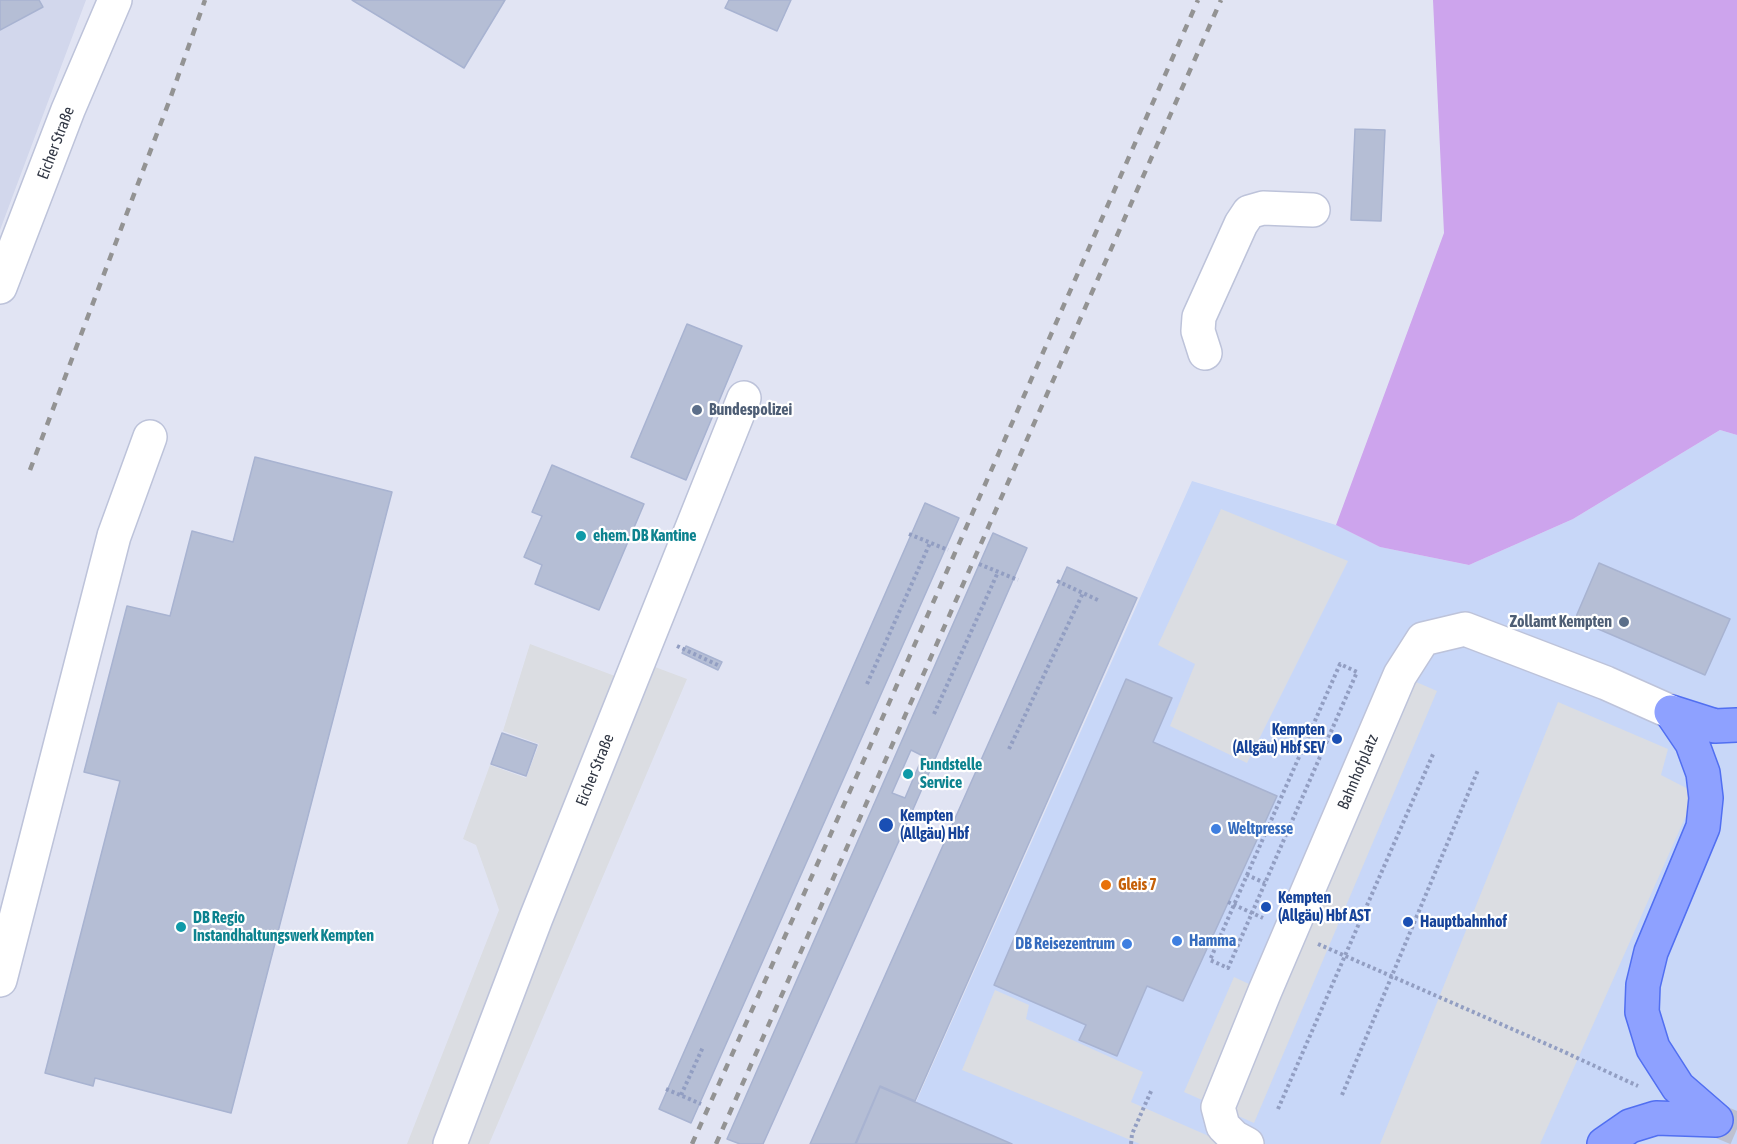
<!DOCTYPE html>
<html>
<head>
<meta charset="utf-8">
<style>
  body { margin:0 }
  canvas { display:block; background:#e1e4f3 }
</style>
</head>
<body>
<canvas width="1737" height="1144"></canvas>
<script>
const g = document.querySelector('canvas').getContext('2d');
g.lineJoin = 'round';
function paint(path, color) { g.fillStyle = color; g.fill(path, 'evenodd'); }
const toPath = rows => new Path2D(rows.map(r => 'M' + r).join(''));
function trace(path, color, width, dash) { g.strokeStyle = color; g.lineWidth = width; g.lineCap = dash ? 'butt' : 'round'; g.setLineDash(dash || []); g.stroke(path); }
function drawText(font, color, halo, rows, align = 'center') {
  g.font = font + ' "Asap Condensed",sans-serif'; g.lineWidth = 4.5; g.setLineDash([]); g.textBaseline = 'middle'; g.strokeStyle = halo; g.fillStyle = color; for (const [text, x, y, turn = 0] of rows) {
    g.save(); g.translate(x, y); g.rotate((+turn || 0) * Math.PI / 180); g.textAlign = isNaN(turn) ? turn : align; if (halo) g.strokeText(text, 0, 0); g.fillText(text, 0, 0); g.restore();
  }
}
const residential = toPath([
  [0,0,86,0,0,230]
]);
const commercial = toPath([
  [1720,430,1737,435,1737,1144,856,1144,880,1087,916,1102,1192,481,1336,525,1380,547,1469,565,1573,519]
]);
const green = toPath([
  [1433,0,1737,0,1737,435,1720,430,1573,519,1469,565,1380,547,1336,525,1444,233]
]);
const parking = toPath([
  [1221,509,1348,561,1247,763,1170,726,1195,664,1158,645],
  [530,644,644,687,655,667,687,679,489,1144,407,1144,499,910,476,845,463,839,490,765,526,778,539,744,503,731],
  [1400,675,1437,691,1254,1123,1184,1092,1234,977,1264,991],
  [1558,702,1668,749,1661,775,1696,793,1540,1144,1380,1144],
  [995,990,1029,1005,1026,1019,1143,1072,1131,1102,1227,1144,1140,1144,962,1070]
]);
const building = toPath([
  [0,0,39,0,43,7,0,30,0,0],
  [352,0,505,0,464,68,352,0],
  [729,0,791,0,777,31,725,8,729,0],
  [1355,129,1385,130,1381,221,1351,220,1355,129],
  [687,324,742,346,686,480,631,457,687,324],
  [255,457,392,492,231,1113,95,1078,93,1086,45,1073,120,781,84,772,127,606,170,616,192,531,233,542,255,457],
  [552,465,644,504,599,610,535,584,542,565,524,557,542,516,532,512,552,465],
  [925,503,959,518,691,1123,659,1109,925,503],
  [993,533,1027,548,911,814,763,1144,740,1144,727,1139,993,533],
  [1599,563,1730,619,1705,675,1575,619,1599,563],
  [1067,567,1137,598,915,1101,880,1086,855,1144,810,1144,1067,567],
  [686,646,722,662,718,670,682,653,686,646],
  [1126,679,1172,698,1153,742,1277,796,1183,1001,1147,986,1117,1056,1079,1040,1086,1025,994,985,1126,679],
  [502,733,537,745,526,776,491,764,502,733],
  [911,750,923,756,905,798,892,793,911,750],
  [880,1087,915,1102,1012,1144,856,1144,880,1087]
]);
const majorTunnel = toPath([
  [1716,1120,1737,1129]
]);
const path = toPath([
  [909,534,948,550],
  [979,564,1018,580],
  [1057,581,1100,601],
  [677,646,720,666],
  [867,684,930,543],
  [934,714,998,572],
  [1009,749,1083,593],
  [1247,875,1340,664,1357,672,1228,968,1210,960,1247,875,1265,883],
  [1228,902,1263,918],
  [1318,944,1560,1050,1638,1086],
  [666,1089,701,1104],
  [681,1095,703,1047],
  [1342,1095,1478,770],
  [1278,1109,1434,752],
  [1131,1144,1132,1134,1152,1089]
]);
const minor = toPath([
  [0,287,68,110,115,0],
  [1205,353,1198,331,1199,317,1241,224,1249,212,1263,208,1313,210],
  [0,980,114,536,150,437],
  [450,1144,536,918,744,398],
  [1247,1144,1234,1137,1223,1126,1218,1107,1265,991,1400,675,1423,639,1465,629,1606,683,1671,712]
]);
const major = toPath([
  [1671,712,1692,743,1703,773,1706,798,1703,827,1651,952,1643,985,1642,1012,1653,1048,1678,1087,1716,1120],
  [1671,712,1715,726,1737,725],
  [1604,1144,1630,1126,1656,1118,1716,1120]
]);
const rail = toPath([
  [30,470,170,99,205,0],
  [692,1144,867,753,1198,0],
  [716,1144,1221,0]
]);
const markers = [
  [697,410,6,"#5c6f8a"],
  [581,536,6,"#0f9aa8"],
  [1624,622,6,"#5c6f8a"],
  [1337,739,6,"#1a4fb4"],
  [908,774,6,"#0f9aa8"],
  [886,825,8,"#1a4fb4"],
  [1216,829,6,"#3f7fe0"],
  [1106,885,6,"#e8710a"],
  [1266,907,6,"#1a4fb4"],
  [1408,922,6,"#1a4fb4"],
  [181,927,6,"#0f9aa8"],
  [1177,941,6,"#3f7fe0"],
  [1127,944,6,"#3f7fe0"]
];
const streetNames = [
  ["Eicher Straße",56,143,-69],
  ["Eicher Straße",595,770,-68],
  ["Bahnhofplatz",1358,772,-67]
];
const serviceNames = [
  ["Bundespolizei",709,410],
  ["Zollamt Kempten",1612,622,"right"]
];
const cultureNames = [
  ["ehem. DB Kantine",593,536],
  ["Fundstelle",920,765],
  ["Service",920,783],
  ["DB Regio",193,918],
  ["Instandhaltungswerk Kempten",193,936]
];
const transitNames = [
  ["Kempten",1325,730,"right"],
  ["(Allgäu) Hbf SEV",1325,748,"right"],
  ["Kempten",900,816],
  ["(Allgäu) Hbf",900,834],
  ["Kempten",1278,898],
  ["(Allgäu) Hbf AST",1278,916],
  ["Hauptbahnhof",1420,922]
];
const shopNames = [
  ["Weltpresse",1228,829],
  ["Hamma",1189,941],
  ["DB Reisezentrum",1115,944,"right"]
];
const foodNames = [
  ["Gleis 7",1118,885]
];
paint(residential, '#d2d7ec');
paint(commercial, '#c8d7f8');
paint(green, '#cda4ed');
paint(parking, '#dbdde2');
paint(building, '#b5bed5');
trace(building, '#a8b3d1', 1.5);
trace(majorTunnel, '#bec1d0', 33, [33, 16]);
trace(minor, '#bdc3da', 36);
trace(major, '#516ff1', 36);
trace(path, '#929ec2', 4, [3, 3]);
trace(minor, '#fff', 33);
trace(major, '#8ea1ff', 33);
trace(rail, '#939393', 4.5, [8, 8]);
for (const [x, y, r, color] of markers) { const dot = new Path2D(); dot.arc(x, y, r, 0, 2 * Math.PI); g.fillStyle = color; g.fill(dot); trace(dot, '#fff', 2); }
drawText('16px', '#313744', '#fff', streetNames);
drawText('bold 16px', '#4e5e75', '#fff', serviceNames, 'left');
drawText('bold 16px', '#0d838f', '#fff', cultureNames, 'left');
drawText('bold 16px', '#164399', '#fff', transitNames, 'left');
drawText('bold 16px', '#366cbe', '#fff', shopNames, 'left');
drawText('bold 16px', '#c56008', '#fff', foodNames, 'left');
</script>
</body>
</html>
